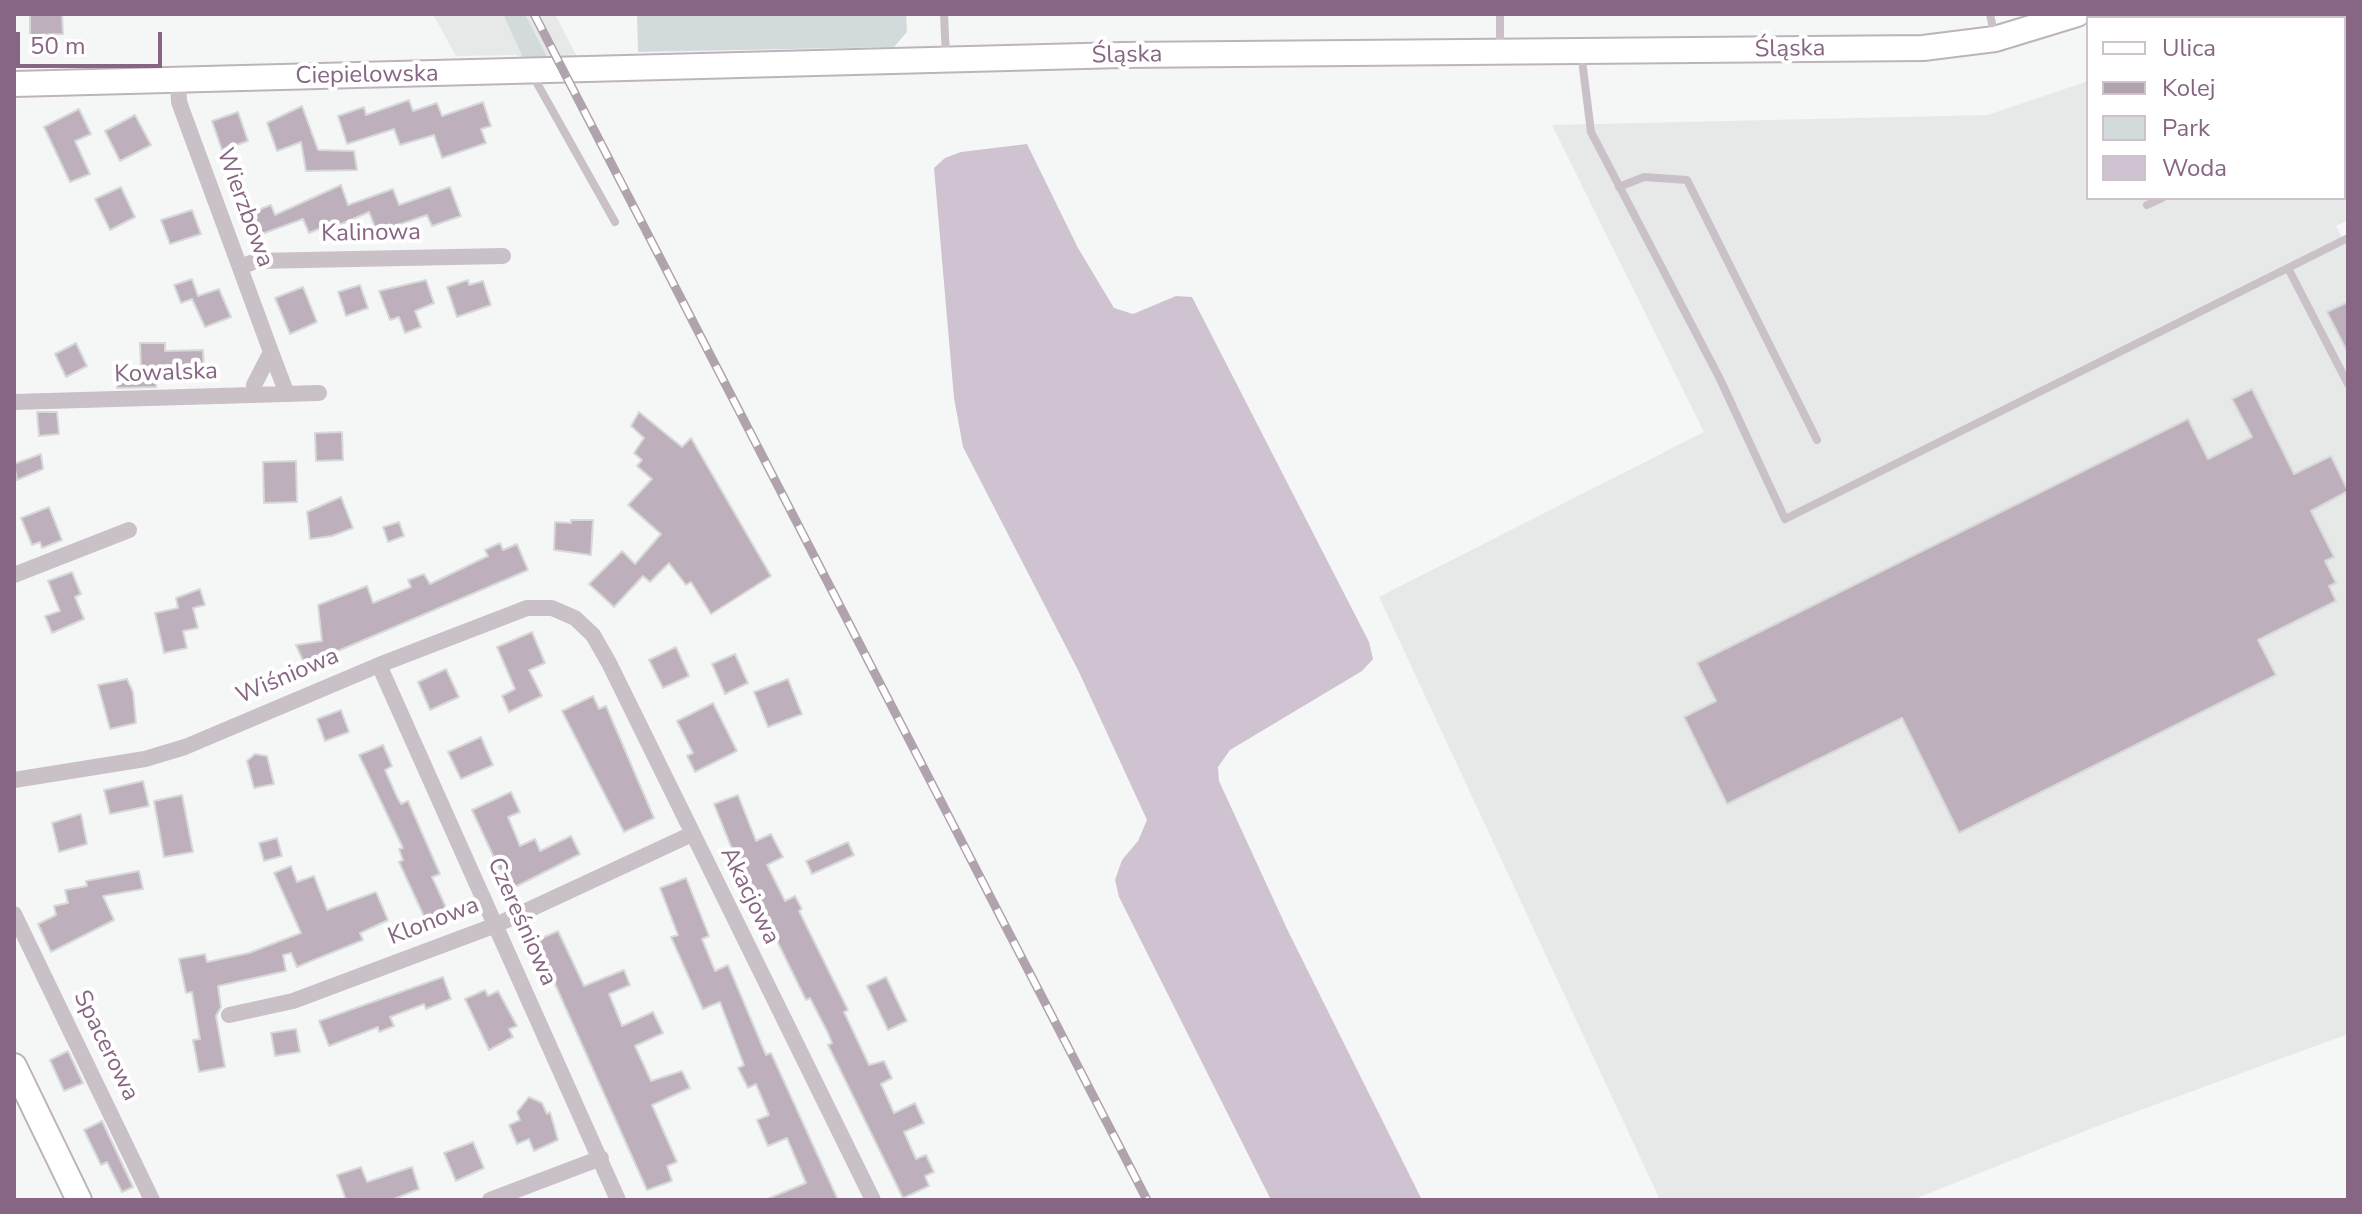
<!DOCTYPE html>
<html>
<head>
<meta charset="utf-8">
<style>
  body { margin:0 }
  #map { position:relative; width:2362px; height:1214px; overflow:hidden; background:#f4f7f6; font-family:"Nunito Sans",sans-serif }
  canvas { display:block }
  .frame { position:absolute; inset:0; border:16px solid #866682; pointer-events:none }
  .legend { position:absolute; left:2086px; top:16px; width:260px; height:184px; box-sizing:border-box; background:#fff; border:2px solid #cfc2cd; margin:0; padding:10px 14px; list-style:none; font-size:24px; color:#866682 }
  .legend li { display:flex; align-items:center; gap:16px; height:40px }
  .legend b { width:40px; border:2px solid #cfc2cd }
  .scale { position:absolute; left:16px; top:32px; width:146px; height:36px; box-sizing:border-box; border:4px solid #866682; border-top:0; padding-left:10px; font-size:24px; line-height:28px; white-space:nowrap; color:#866682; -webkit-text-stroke:6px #fff; paint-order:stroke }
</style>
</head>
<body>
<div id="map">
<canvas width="2362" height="1214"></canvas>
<div class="frame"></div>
<ul class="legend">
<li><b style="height:10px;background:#fff"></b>Ulica</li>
<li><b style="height:10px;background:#b0a3ae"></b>Kolej</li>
<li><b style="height:22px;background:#d3dadc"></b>Park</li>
<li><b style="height:22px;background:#d0c3d1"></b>Woda</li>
</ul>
<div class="scale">50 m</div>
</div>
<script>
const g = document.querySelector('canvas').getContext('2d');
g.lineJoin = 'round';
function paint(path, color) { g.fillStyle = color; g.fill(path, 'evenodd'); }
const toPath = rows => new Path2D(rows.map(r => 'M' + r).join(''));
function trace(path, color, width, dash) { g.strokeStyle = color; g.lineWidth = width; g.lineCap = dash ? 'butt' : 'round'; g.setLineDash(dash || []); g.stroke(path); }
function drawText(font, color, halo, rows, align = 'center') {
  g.font = font + ' "Nunito Sans",sans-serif'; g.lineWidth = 8; g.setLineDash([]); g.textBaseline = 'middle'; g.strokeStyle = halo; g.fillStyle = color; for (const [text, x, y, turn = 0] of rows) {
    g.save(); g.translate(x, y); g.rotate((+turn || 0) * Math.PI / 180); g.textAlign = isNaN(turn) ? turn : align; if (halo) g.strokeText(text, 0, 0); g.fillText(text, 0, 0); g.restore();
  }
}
const built = toPath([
  [433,14,503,14,523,58,516,55,456,56],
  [525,14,555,14,580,63,551,64],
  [2321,14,2348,14,2348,84,2344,76,2344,18,2323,18],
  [2088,81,2088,198,2344,198,2344,153,2348,161,2348,220,2336,226,2348,249,2348,1034,2100,1125,1912,1200,1660,1200,1379,597,1704,432,1552,125,1988,115]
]);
const green = toPath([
  [503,14,525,14,551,64,523,58],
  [637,14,906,14,907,32,894,47,638,52]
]);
const water = toPath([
  [1027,144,1078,248,1114,308,1133,314,1176,296,1192,297,1369,642,1373,659,1362,671,1230,750,1218,767,1219,781,1288,931,1422,1200,1271,1200,1119,897,1115,880,1122,860,1138,841,1147,820,1078,670,963,447,954,398,934,168,945,158,961,152]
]);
const building = toPath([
  [30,14,62,14,63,34,30,35,30,14],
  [409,100,413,111,437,103,442,116,483,102,491,126,481,129,486,143,442,158,434,135,400,145,394,129,347,144,338,116,364,107,366,115,409,100],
  [302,106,318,150,354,151,357,170,306,171,301,142,277,151,267,123,302,106],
  [79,109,91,134,75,141,90,174,70,182,44,127,79,109],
  [238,112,248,141,222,150,212,121,238,112],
  [135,115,151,145,120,161,105,131,135,115],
  [341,185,348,205,393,189,399,205,450,187,461,216,432,226,427,215,377,232,369,212,332,228,331,224,309,233,303,219,259,235,250,213,271,205,275,215,341,185],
  [121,187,135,217,110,230,95,199,121,187],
  [192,210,201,234,170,244,161,220,192,210],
  [192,279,198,296,219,289,231,317,205,327,192,299,181,303,174,285,192,279],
  [426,280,434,303,415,311,421,327,405,333,399,317,390,320,379,291,426,280],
  [468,280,469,285,483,281,491,305,457,317,447,287,468,280],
  [360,285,368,308,346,316,338,292,360,285],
  [303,287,317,322,290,334,275,298,303,287],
  [2348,302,2348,353,2327,312,2348,302],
  [76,343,87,366,66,377,55,354,76,343],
  [140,343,165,343,165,351,203,350,204,375,156,377,156,387,117,388,116,369,141,368,140,343],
  [2252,389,2294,474,2331,456,2348,491,2311,511,2334,557,2325,561,2336,583,2329,586,2336,601,2258,640,2276,675,1959,833,1902,718,1727,804,1684,717,1716,701,1697,663,2188,419,2208,459,2252,437,2232,399,2252,389],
  [37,412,57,412,59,434,39,436,37,412],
  [639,412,682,447,691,438,771,576,711,614,691,582,686,585,669,563,650,582,643,576,614,607,589,584,622,551,635,564,661,534,628,505,652,479,637,466,642,460,634,453,644,438,631,426,639,412],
  [342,432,343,460,316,461,315,433,342,432],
  [41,454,43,469,17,480,14,464,41,454],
  [296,461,297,502,264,503,263,462,296,461],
  [341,497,353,528,332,536,310,539,307,512,341,497],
  [49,507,62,540,42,548,40,542,32,545,21,518,49,507],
  [571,520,593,520,591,555,554,550,555,522,571,523,571,520],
  [399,522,404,536,388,542,383,527,399,522],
  [500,543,503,550,517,544,528,570,305,665,296,645,322,641,318,605,367,586,373,603,411,587,408,580,424,574,430,584,488,556,485,550,500,543],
  [72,572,81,594,75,597,84,619,52,633,45,616,60,611,48,581,72,572],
  [200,589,205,605,193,608,198,628,183,631,187,648,164,653,155,613,178,608,176,598,200,589],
  [532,632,545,663,529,670,542,696,509,712,502,696,515,689,497,647,532,632],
  [676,647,689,676,663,688,649,660,676,647],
  [735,654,748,683,725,694,712,664,735,654],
  [446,669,459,697,430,710,418,682,446,669],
  [127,679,133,692,136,723,110,729,98,685,127,679],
  [788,679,802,714,768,727,754,692,788,679],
  [593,696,599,709,606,706,654,818,624,832,562,711,593,696],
  [713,703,737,751,695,772,687,756,693,753,677,721,713,703],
  [341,710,349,732,325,741,317,719,341,710],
  [481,737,493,765,461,779,448,752,481,737],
  [383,745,392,766,385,770,397,797,401,804,408,801,440,874,432,877,449,914,428,925,399,862,403,860,399,849,403,848,359,755,383,745],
  [255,754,267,756,274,784,254,788,247,761,255,754],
  [143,781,149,806,110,814,104,790,143,781],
  [511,792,520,812,508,817,520,846,535,839,540,851,571,836,580,854,509,890,472,810,511,792],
  [182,795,193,852,164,857,154,801,182,795],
  [738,795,756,841,771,834,783,857,767,865,785,901,795,896,802,909,799,911,848,1010,844,1012,869,1065,884,1061,892,1078,881,1084,894,1113,915,1103,924,1123,904,1132,916,1159,926,1155,934,1172,925,1176,929,1186,903,1198,828,1045,832,1043,828,1033,810,998,806,1000,732,849,714,804,738,795],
  [81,814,87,844,59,852,52,823,81,814],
  [277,838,282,856,264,861,259,843,277,838],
  [848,842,854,855,812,874,806,861,848,842],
  [291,866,297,882,314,876,327,910,376,892,388,920,360,933,363,940,311,961,297,967,291,953,283,955,286,971,218,986,221,1007,216,1016,225,1067,199,1072,193,1040,200,1039,192,992,186,993,179,959,205,954,207,962,249,953,301,933,274,873,291,866],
  [139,871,143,889,103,896,114,920,51,952,38,924,56,915,54,906,68,903,65,890,87,886,86,881,139,871],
  [686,878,709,936,702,939,715,971,728,965,766,1055,771,1053,838,1200,765,1200,806,1183,787,1138,768,1146,757,1120,769,1115,756,1084,748,1088,738,1068,744,1065,720,1002,703,1009,671,937,678,935,660,888,686,878],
  [558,931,584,986,624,970,630,985,609,994,622,1026,653,1012,663,1033,635,1046,651,1081,682,1071,690,1088,652,1105,677,1162,667,1166,672,1181,647,1190,547,966,539,969,533,955,540,952,535,941,558,931],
  [443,977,451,999,426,1009,424,1004,390,1017,394,1026,379,1032,378,1027,329,1046,319,1021,443,977],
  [886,977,907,1021,888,1030,867,986,886,977],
  [485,990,488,996,498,991,517,1026,509,1029,513,1037,489,1050,465,999,485,990],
  [296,1029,300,1052,275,1056,271,1033,296,1029],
  [68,1051,83,1083,64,1091,50,1060,68,1051],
  [529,1097,542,1103,547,1114,550,1112,558,1140,534,1151,529,1139,517,1144,509,1125,520,1120,517,1112,529,1097],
  [102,1121,133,1187,122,1192,107,1162,101,1165,84,1130,102,1121],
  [473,1142,484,1168,456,1181,444,1153,473,1142],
  [361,1167,367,1182,412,1167,419,1189,391,1200,346,1200,337,1175,361,1167]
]);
const lane = toPath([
  [944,14,946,57],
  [1500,14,1500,48],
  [1990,14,1995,38],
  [2295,14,2297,18],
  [2326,18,2339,14],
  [1581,52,1591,132,1720,379,1785,519,2348,238],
  [533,76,615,222],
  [2344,121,2348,129],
  [1619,187,1644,177,1687,180,1817,440],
  [2147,205,2162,198],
  [2288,268,2348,384]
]);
const street = toPath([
  [178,80,179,102,271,352],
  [240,267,256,261,503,256],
  [254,395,254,385,271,352,287,394],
  [14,402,319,393],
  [14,575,129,530],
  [379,665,618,1200],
  [14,780,145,759,185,747,379,665,527,608,552,608,575,618,593,635,609,663,873,1200],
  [14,914,152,1200],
  [229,1015,293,1001,496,925,692,834],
  [490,1200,601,1158]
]);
const secondary = toPath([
  [14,84,1122,55,1923,48,1995,39,2077,14],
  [14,1066,79,1200]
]);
const rail = toPath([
  [534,14,1147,1200]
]);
const streetNames = [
  ["Śląska",1790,50,-1],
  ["Śląska",1127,56,-1],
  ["Ciepielowska",367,76,-1],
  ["Wierzbowa",244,208,70],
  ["Kalinowa",371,234,-1],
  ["Kowalska",166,374,-2],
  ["Wiśniowa",288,677,-23],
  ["Akacjowa",749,896,64],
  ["Klonowa",434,922,-21],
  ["Czereśniowa",521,922,66],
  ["Spacerowa",105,1046,64]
];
paint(built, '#e7e8e8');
paint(green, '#d3dadc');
paint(water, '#d0c3d1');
paint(building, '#bdb0bc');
trace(building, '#d7d9d8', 2);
trace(secondary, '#bdb3bc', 28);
trace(lane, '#c9c0c8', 8);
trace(street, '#c9c0c8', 16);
trace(secondary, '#fff', 24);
trace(rail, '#b0a3ae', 9);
trace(rail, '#fff', 6, [18]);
drawText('24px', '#866682', '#fff', streetNames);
</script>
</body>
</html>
